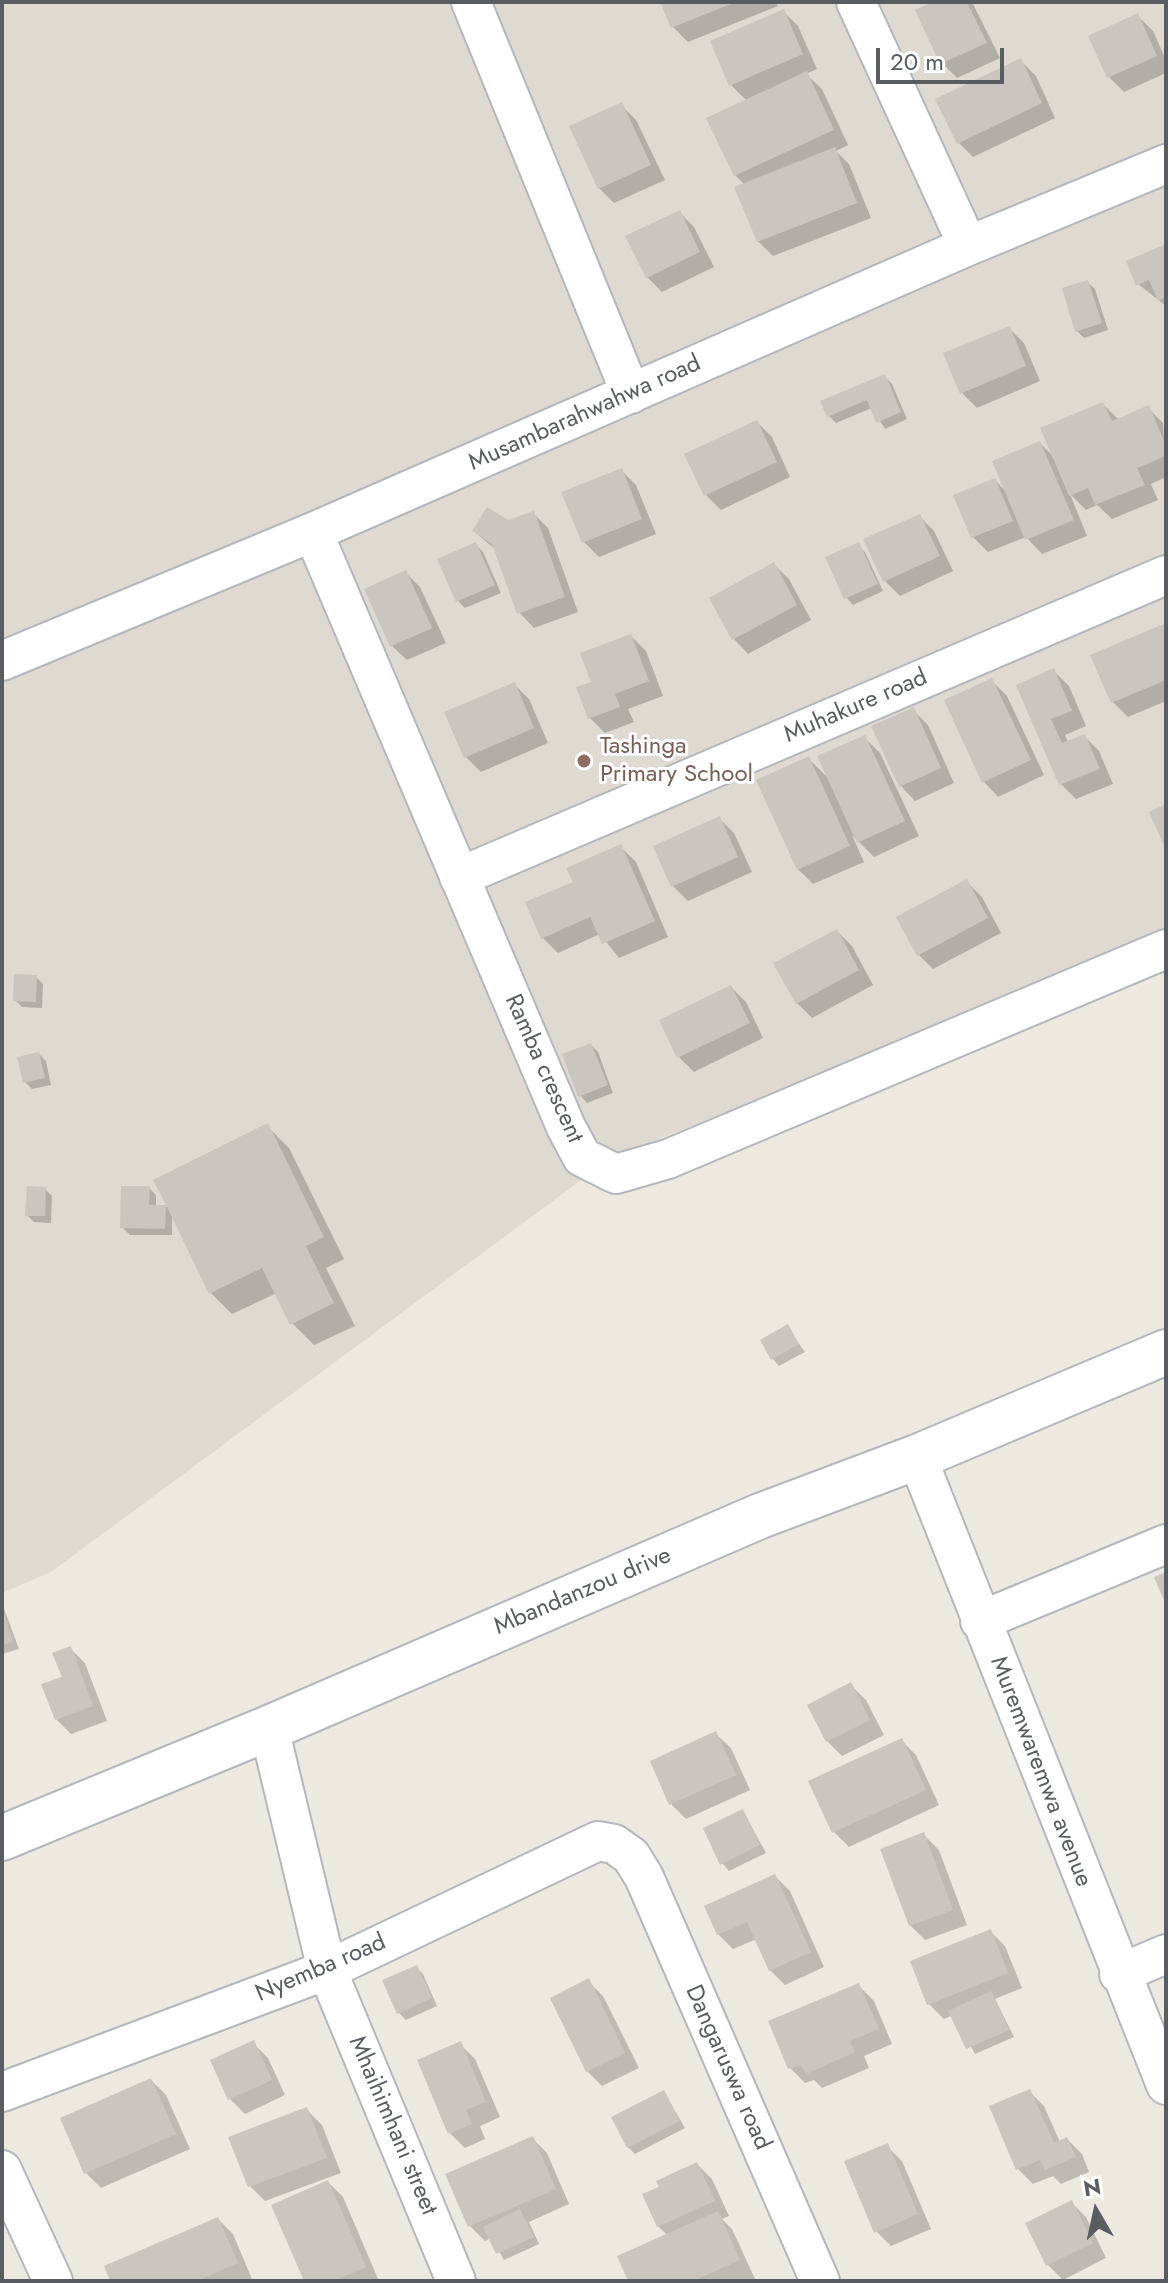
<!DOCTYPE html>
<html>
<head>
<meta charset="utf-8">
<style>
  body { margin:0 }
  #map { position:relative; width:1168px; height:2283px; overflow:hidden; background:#ece9e0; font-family:Jost,sans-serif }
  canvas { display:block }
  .frame { position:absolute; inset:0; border:4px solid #595d61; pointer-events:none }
  .north { position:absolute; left:1056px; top:2171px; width:80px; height:80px; -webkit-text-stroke:6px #fff; paint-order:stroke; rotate:351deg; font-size:22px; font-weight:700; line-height:32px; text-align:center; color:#595d61 }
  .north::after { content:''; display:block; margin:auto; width:28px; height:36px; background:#595d61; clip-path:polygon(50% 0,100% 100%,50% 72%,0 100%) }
  .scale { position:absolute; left:876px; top:48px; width:128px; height:36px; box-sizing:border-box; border:4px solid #595d61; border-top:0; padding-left:10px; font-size:24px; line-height:28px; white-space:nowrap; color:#595d61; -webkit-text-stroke:6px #fff; paint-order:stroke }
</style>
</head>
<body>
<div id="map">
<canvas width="1168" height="2283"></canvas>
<div class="frame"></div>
<div class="north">N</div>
<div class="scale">20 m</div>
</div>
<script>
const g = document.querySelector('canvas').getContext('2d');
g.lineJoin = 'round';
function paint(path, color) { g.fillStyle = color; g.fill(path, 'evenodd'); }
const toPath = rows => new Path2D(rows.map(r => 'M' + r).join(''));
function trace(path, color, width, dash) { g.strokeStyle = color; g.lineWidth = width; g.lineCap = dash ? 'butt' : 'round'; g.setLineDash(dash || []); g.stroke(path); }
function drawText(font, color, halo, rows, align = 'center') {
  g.font = font + ' Jost,sans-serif'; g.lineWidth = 6; g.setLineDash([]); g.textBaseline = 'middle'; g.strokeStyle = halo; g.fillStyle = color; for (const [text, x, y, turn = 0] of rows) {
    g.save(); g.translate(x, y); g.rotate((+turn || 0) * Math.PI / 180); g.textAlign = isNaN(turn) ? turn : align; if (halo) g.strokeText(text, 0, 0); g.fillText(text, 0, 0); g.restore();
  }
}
const education = toPath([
  [2,2,1166,2,1166,936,611,1158,51,1572,2,1593]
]);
const shadow = toPath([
  [662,2,776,2,778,6,688,42,673,27],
  [937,2,972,2,1000,58,957,78,942,63],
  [783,11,798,26,817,69,806,74,822,89,848,145,836,151,849,164,871,218,773,256,758,241,745,185,735,175,747,101,731,85],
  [1138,16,1153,31,1166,60,1166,73,1124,92,1109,77],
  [1021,61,1036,76,1055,118,973,157,958,142],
  [621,105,636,120,665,180,614,203,599,188],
  [679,212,694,227,714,267,662,292,647,277],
  [1166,246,1164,296,1166,306,1138,284],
  [1087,282,1095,289,1108,330,1084,338,1077,331],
  [1009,328,1024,343,1040,381,977,408,962,393],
  [885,377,892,384,907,419,885,429,872,408,836,423,829,416],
  [1103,404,1118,419,1148,408,1163,423,1166,477,1151,484,1158,500,1112,519,1097,505,1086,510,1070,494,1087,536,1042,554,1026,537,988,552,973,537,995,480,1007,493,1040,443,1054,457],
  [757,422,772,437,790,477,721,510,706,495],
  [621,470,636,485,656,534,599,557,584,542],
  [533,513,548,528,578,612,534,628,519,612,497,551,474,531],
  [919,516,934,531,953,571,900,596,885,581],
  [476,545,483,552,501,593,465,608,458,601],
  [858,545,865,552,883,591,853,605,846,597],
  [774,565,789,579,811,620,748,654,734,639],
  [405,572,420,587,446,643,407,660,392,646],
  [1166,625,1166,701,1128,717,1113,702],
  [631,636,646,651,663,696,628,709,634,722,605,733,590,718,593,683],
  [1054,671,1069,686,1086,726,1065,735,1068,742,1084,736,1099,751,1113,784,1076,799,1061,784,1019,686],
  [992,681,1007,696,1044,775,998,797,984,782],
  [514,684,529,699,548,743,481,772,466,757],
  [913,710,928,725,954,783,915,801,901,786],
  [865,738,880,753,919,836,874,857,852,835,864,862,813,884,798,869,809,759,830,780],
  [719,818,734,833,752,872,688,901,673,886],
  [621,847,636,862,668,937,619,958,600,934,558,953,543,938,575,883],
  [967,882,982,897,1001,933,933,969,918,954],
  [837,931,852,946,873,985,812,1018,797,1003],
  [36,977,43,984,42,1008,22,1007,15,1000],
  [731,987,746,1002,763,1038,694,1072,679,1057],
  [591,1045,598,1052,613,1093,587,1103,580,1095],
  [39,1054,46,1061,51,1085,32,1089,25,1082],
  [267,1126,289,1148,344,1259,326,1268,355,1326,314,1345,292,1323,277,1293,232,1314,210,1292,172,1215,172,1235,130,1235,122,1227,149,1188,156,1195,156,1207,169,1207],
  [45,1189,52,1196,51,1223,34,1222,27,1215],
  [787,1327,805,1352,779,1366,772,1358],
  [2,1603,19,1649,2,1654],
  [70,1648,85,1663,107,1721,71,1734,56,1719],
  [851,1685,866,1700,884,1735,842,1756,827,1741],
  [716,1734,731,1748,750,1790,686,1819,671,1804],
  [901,1740,916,1755,939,1805,849,1847,834,1832],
  [743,1811,766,1853,729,1871,722,1863],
  [924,1835,939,1850,967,1925,925,1940,910,1925],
  [775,1876,790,1891,824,1967,785,1985,770,1970,757,1939,733,1949,718,1934],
  [990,1931,1005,1946,1022,1988,995,1999,1014,2037,975,2054,953,2015,944,2019,929,2004],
  [416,1967,423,1974,437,2006,406,2020,399,2013],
  [588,1981,603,1996,639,2068,602,2086,587,2071],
  [859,1986,874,2001,892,2044,864,2056,869,2068,822,2088,814,2080,805,2083,790,2068],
  [253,2043,268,2058,285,2095,245,2114,230,2099],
  [460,2044,475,2059,500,2117,480,2126,485,2139,465,2148,450,2133],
  [151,2080,166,2095,190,2149,101,2188,86,2173,62,2119],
  [1029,2091,1044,2106,1060,2142,1067,2139,1082,2154,1089,2172,1061,2184,1053,2176,1033,2184,1018,2169,992,2107],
  [664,2092,685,2128,635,2154,628,2147],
  [307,2110,322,2125,341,2173,265,2201,250,2186,231,2138],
  [532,2138,547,2153,569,2204,529,2222,539,2244,504,2260,491,2238,485,2241,470,2226],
  [887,2146,902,2161,931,2229,891,2246,876,2231],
  [697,2164,712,2179,729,2216,722,2219,732,2229,756,2281,630,2281,668,2236,658,2226,662,2188],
  [328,2182,343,2197,379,2281,306,2281],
  [1071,2202,1086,2217,1106,2258,1063,2280,1048,2265],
  [218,2219,233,2234,252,2279,112,2281]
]);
const building = toPath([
  [660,2,736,2,671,28],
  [933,2,967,2,987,43,940,64,915,10],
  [784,9,803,54,729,86,710,41],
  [1138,13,1157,56,1107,78,1088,36],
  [1021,58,1042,103,957,144,935,99],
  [807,71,834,130,734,176,706,118],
  [622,102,651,165,598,189,569,126],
  [835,147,857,203,757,242,734,187],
  [680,210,700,252,646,278,625,236],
  [1166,244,1166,297,1158,301,1149,280,1136,286,1126,261],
  [1088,280,1102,323,1075,332,1062,288],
  [1010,326,1026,366,960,394,943,353],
  [885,374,901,412,876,423,867,400,827,417,820,401],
  [1103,402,1112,421,1149,405,1166,446,1166,456,1137,468,1145,485,1095,505,1088,488,1069,496,1040,428],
  [757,420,777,462,704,496,684,454],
  [1040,441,1074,520,1025,540,992,461],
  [622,468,642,519,582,543,561,492],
  [995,478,1013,521,971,538,953,495],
  [487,507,508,520,534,511,565,597,517,614,492,544,472,531],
  [920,514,940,556,883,582,863,539],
  [476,542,495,585,456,602,437,559],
  [859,542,878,584,844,599,825,557],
  [774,562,797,605,732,640,709,598],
  [406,570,432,628,390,647,364,589],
  [1166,623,1166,680,1111,703,1090,655],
  [631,634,649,681,615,694,620,707,588,719,576,687,591,682,580,653],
  [1054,668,1072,711,1051,719,1062,743,1085,734,1100,769,1059,785,1016,685],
  [992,678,1031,760,982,783,944,700],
  [515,682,534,728,464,758,444,712],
  [914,707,941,768,899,787,871,726],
  [865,735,905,821,857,843,817,756],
  [809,756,850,846,797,870,756,780],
  [1166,804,1166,850,1149,812],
  [720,816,738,857,671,887,653,846],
  [621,844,655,921,602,944,590,917,541,939,525,902,573,882,566,868],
  [967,879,988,918,917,956,896,917],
  [837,929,859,970,796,1004,773,963],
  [14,974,37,975,36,1002,13,1001],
  [731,985,750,1023,677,1058,659,1020],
  [591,1043,608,1085,578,1097,562,1054],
  [39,1052,45,1078,23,1083,17,1057],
  [268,1123,324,1237,306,1246,334,1303,290,1325,262,1268,209,1294,166,1205,165,1229,120,1228,121,1186,150,1186,149,1205,166,1205,153,1180],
  [27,1186,46,1187,45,1216,25,1216],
  [788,1324,799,1344,771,1360,760,1340],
  [1166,1572,1166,1605,1154,1577],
  [2,1608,13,1642,2,1645],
  [71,1646,93,1706,55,1720,41,1684,62,1677,52,1653],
  [851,1682,870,1720,826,1742,807,1705],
  [716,1731,736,1775,669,1805,650,1761],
  [902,1738,926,1790,832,1833,808,1781],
  [743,1809,760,1845,720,1865,703,1828],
  [924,1832,953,1910,909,1926,880,1849],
  [775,1874,811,1952,769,1971,747,1922,717,1935,704,1906],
  [991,1929,1008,1973,927,2005,910,1961],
  [417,1965,432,1998,397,2014,382,1980],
  [589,1978,625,2053,586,2072,550,1998],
  [859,1983,879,2029,850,2041,855,2052,806,2074,801,2065,788,2069,768,2021],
  [991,1991,1009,2030,966,2049,948,2011],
  [254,2040,272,2080,228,2100,210,2060],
  [461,2041,486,2102,466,2110,472,2124,448,2134,417,2060],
  [151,2078,176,2134,84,2174,60,2118],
  [1030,2089,1054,2143,1067,2137,1076,2157,1045,2170,1040,2160,1016,2170,989,2106],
  [664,2090,680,2121,627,2148,611,2117],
  [307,2107,327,2158,248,2187,228,2137],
  [533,2136,556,2189,468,2227,445,2174],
  [888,2143,918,2214,874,2233,844,2161],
  [697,2162,715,2201,657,2227,642,2194,659,2187,656,2181],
  [328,2180,366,2267,334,2281,304,2281,271,2205],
  [1072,2200,1093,2243,1046,2266,1025,2223],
  [520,2209,534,2237,496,2254,483,2227],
  [718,2211,740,2260,693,2281,628,2281,617,2256],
  [218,2217,238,2263,197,2281,110,2281,104,2266]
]);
const minor = toPath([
  [471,2,631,394],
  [856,2,968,246],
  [313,532,566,1127,582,1157,616,1174,668,1159,1166,949],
  [2,661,313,532,968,246,1166,164],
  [459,877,1166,575],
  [917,1457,1166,2085],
  [980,1621,1166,1544],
  [269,1728,327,1970,456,2281],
  [1119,1974,1166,1954],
  [2,2092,327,1970,598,1841,614,1844,631,1856,644,1877,820,2281],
  [2,2170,53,2281]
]);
const tertiary = toPath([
  [2,1838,269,1728,760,1516,917,1457,1166,1352]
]);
const markers = [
  [584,761,8,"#8d6e63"]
];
const streetNames = [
  ["Musambarahwahwa road",585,414,-24],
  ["Muhakure road",856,707,-23],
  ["Ramba crescent",543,1069,66],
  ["Mbandanzou drive",583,1592,-23],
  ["Muremwaremwa avenue",1040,1772,69],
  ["Nyemba road",321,1969,-23],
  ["Dangaruswa road",727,2068,66],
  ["Mhaihimhani street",392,2126,67]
];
const educationNames = [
  ["Tashinga",600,747],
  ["Primary School",600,775]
];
paint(education, '#dedad1');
paint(shadow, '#0003');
paint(building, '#c9c5bf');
trace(minor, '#b3b7bb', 42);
trace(tertiary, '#b3b7bb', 48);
trace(minor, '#fff', 38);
trace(tertiary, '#fff', 44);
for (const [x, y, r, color] of markers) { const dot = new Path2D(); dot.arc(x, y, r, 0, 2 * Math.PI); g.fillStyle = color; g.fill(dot); trace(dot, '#fff', 3); }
drawText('24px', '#595d61', '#fff', streetNames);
drawText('24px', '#785e54', '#fff', educationNames, 'left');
</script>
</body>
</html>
